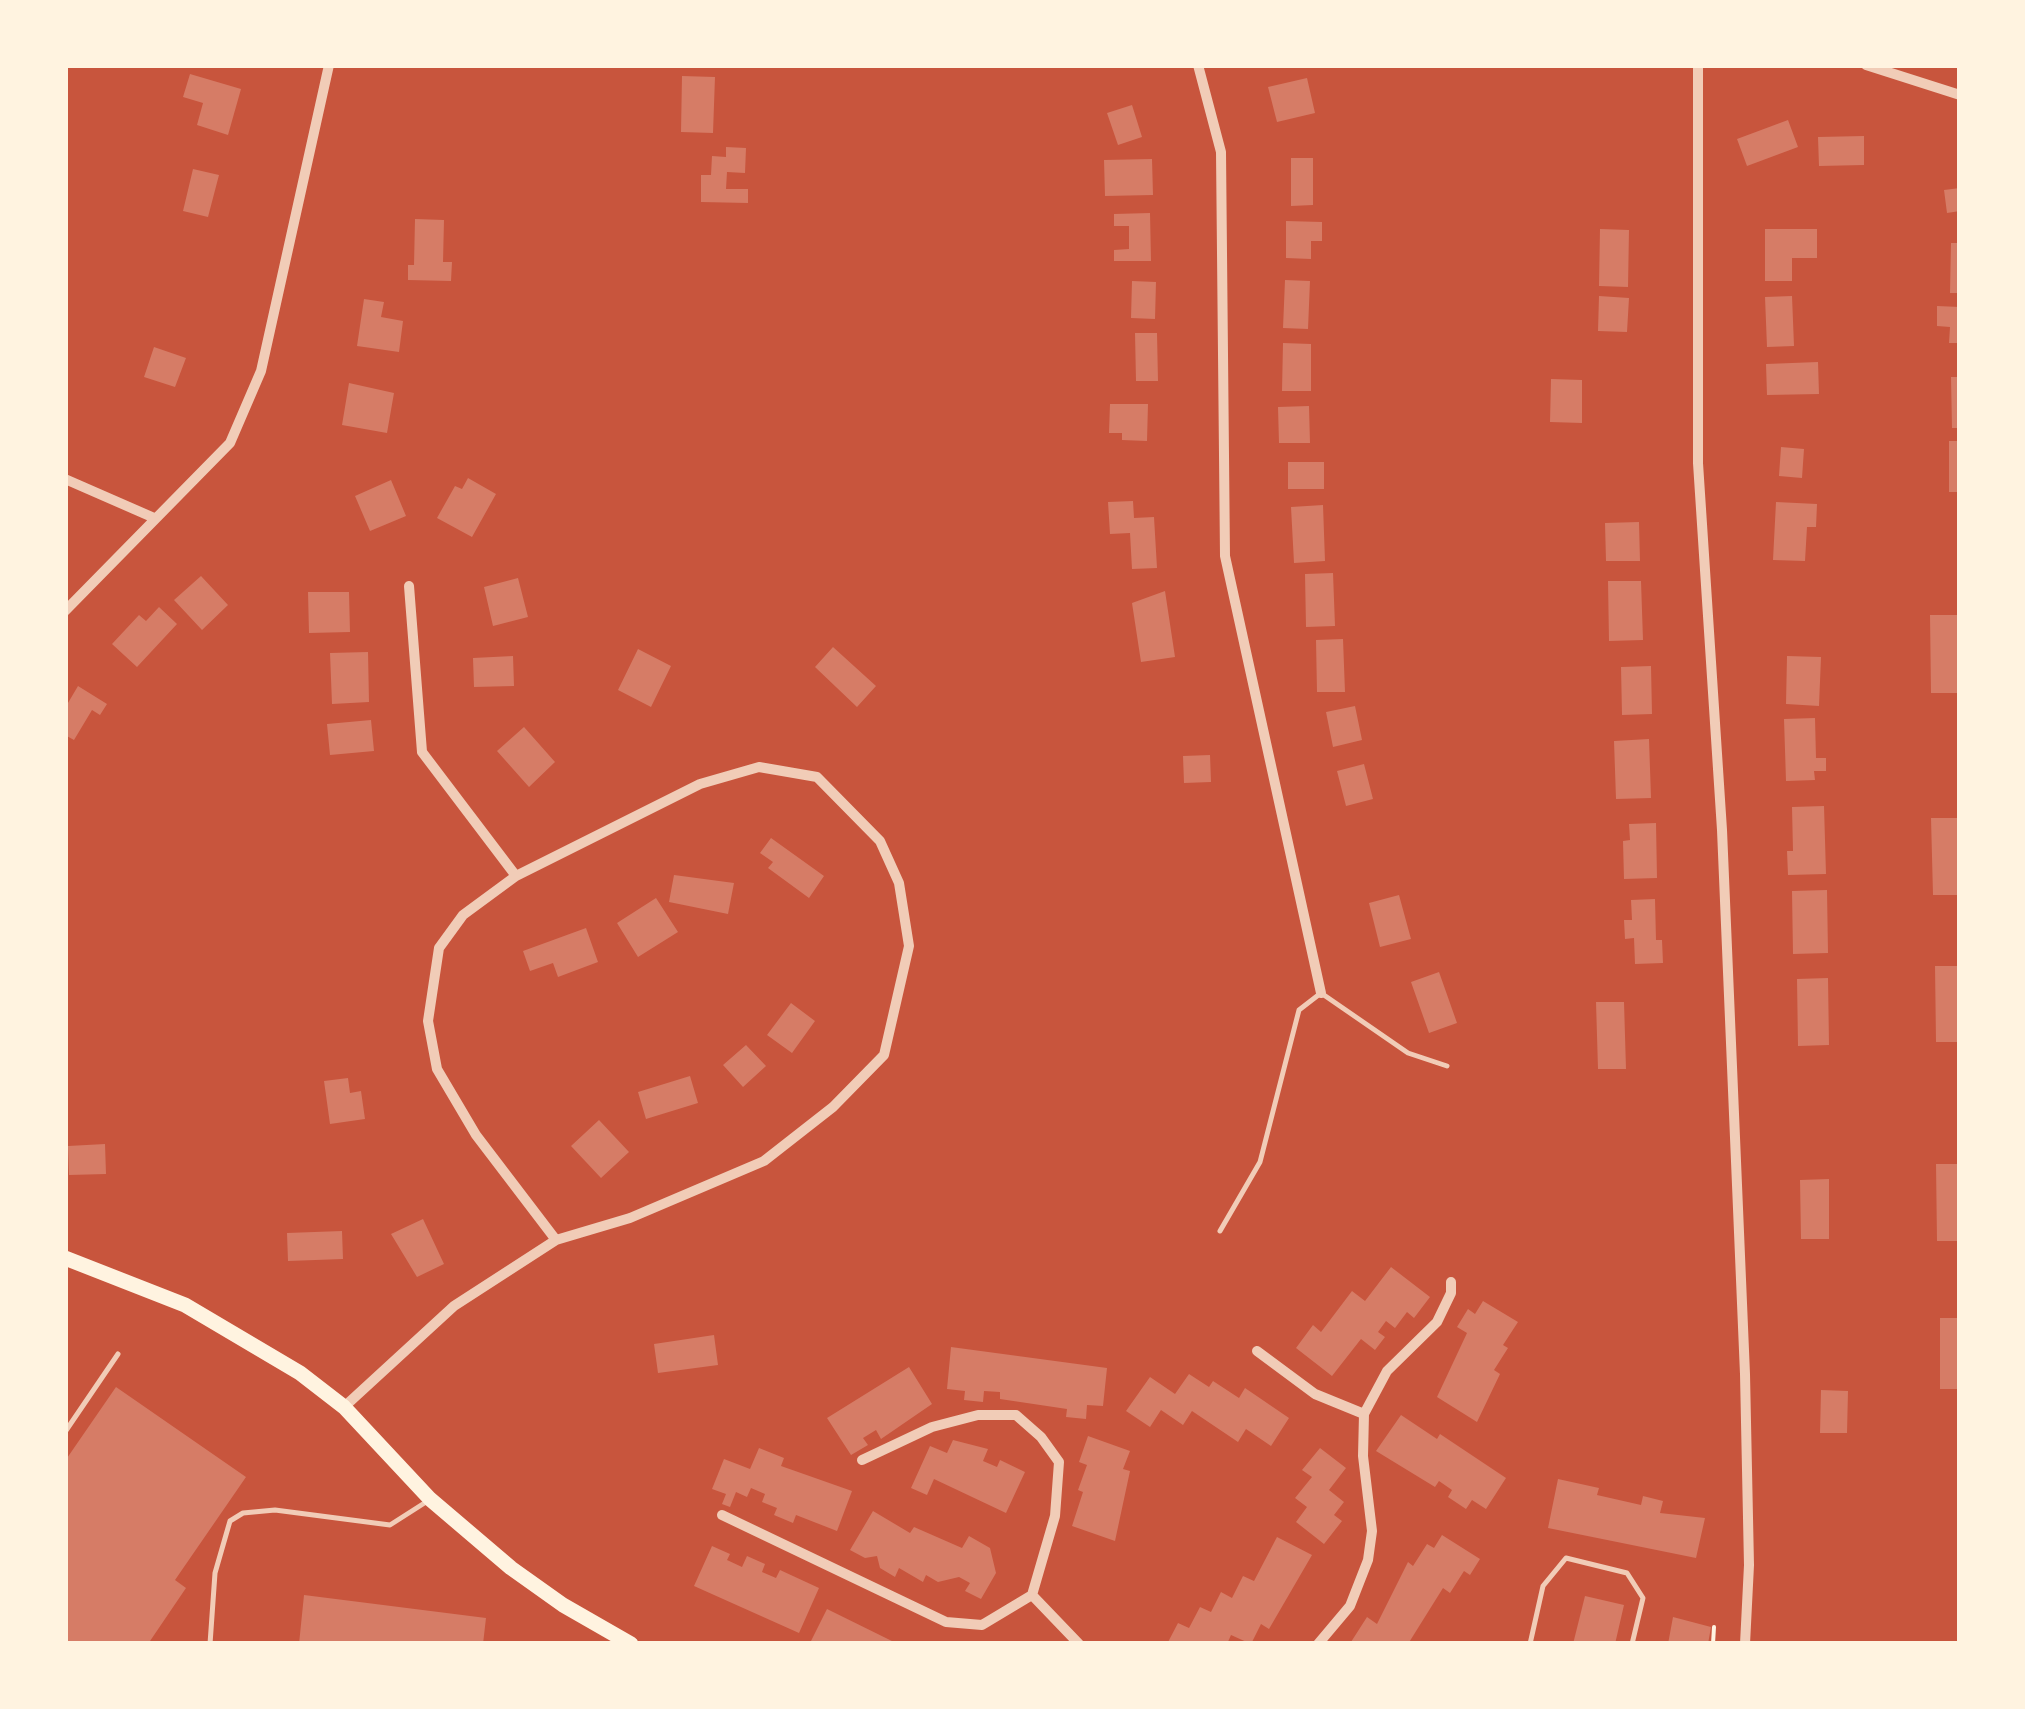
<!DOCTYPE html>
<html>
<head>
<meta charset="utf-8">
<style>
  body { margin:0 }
  #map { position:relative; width:2025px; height:1709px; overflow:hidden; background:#c8553d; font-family:Georgia,serif }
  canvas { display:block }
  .frame { position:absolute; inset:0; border:68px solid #fff3e0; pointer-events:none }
</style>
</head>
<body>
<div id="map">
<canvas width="2025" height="1709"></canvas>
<div class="frame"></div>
</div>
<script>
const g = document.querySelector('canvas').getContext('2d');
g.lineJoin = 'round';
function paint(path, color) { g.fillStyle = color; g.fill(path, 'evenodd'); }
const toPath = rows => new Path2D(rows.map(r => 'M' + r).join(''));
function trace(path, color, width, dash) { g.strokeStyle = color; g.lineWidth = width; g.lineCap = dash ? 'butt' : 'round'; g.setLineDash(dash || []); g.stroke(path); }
const building = toPath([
  [190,74,241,89,228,135,197,125,203,103,183,97],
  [682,76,715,77,713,133,681,132],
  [1307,78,1315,113,1277,122,1268,87],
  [1132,105,1142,137,1118,145,1107,113],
  [1788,120,1798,147,1747,166,1737,139],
  [1864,136,1864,165,1819,166,1818,137],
  [726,147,746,148,745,173,727,172,726,189,748,189,748,203,701,202,701,175,711,175,712,156,726,157],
  [1291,158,1313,158,1313,205,1291,206],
  [1152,159,1153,195,1105,196,1104,160],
  [193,169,219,175,208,217,183,211],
  [1960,188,1960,211,1947,213,1944,190],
  [1150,213,1151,261,1114,261,1114,250,1129,249,1129,226,1114,226,1114,214],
  [415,219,444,220,443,262,452,262,451,281,408,280,408,265,414,265],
  [1286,221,1322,222,1322,241,1311,241,1311,259,1286,258],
  [1600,229,1629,230,1628,287,1599,286],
  [1765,229,1817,229,1817,258,1792,258,1792,281,1765,281],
  [1951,243,1960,243,1960,293,1950,293],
  [1285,280,1310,281,1308,329,1283,328],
  [1132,281,1156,282,1155,319,1131,318],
  [1599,296,1629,298,1627,332,1598,331],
  [1792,296,1794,346,1767,347,1765,297],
  [364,299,384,302,381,317,403,321,399,352,357,346],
  [1937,306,1960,307,1960,343,1949,343,1950,327,1937,326],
  [1135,333,1157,333,1158,381,1136,381],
  [1283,343,1311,344,1311,391,1282,391],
  [154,347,186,358,175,387,144,377],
  [1818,362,1819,394,1767,395,1766,364],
  [1951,377,1960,377,1960,428,1952,428],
  [1551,379,1582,380,1582,423,1550,422],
  [349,383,394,393,387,433,342,425],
  [1110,404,1148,404,1147,441,1122,440,1122,433,1109,433],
  [1309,406,1310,443,1279,443,1278,407],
  [1949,441,1960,441,1960,492,1949,492],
  [1781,447,1804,449,1802,478,1779,476],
  [1288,462,1324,462,1324,489,1288,489],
  [468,478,496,494,472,537,437,518,455,486,462,489],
  [391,480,406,516,370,531,355,496],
  [1133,501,1134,518,1154,517,1157,568,1132,569,1130,533,1110,534,1108,502],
  [1776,502,1817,504,1816,527,1807,527,1805,561,1773,560],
  [1323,505,1325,561,1294,563,1291,507],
  [1639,522,1640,561,1606,561,1605,523],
  [1333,573,1335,626,1306,627,1305,574],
  [201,576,228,605,202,630,174,600],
  [518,578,528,617,493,626,484,587],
  [1608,581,1641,581,1643,640,1609,641],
  [1165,591,1175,657,1141,662,1132,603],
  [308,592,349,592,350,632,309,633],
  [159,607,177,624,137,667,112,644,139,615,146,621],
  [1930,615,1960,615,1960,693,1931,693],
  [1343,639,1345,692,1317,692,1316,640],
  [833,647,876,686,857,707,815,667],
  [638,649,671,666,651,707,618,690],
  [368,652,369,702,332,704,330,653],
  [513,656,514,686,474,687,473,658],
  [1787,656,1821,657,1819,706,1786,704],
  [1651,666,1652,714,1622,715,1621,667],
  [78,686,107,704,100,715,92,710,74,740,65,735,65,708],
  [1355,706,1362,740,1333,747,1326,712],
  [1815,718,1816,758,1826,758,1826,771,1814,771,1815,780,1786,781,1784,719],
  [371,720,374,751,330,755,327,724],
  [524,727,555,762,529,787,497,751],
  [1649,739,1651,798,1616,799,1614,741],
  [1210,755,1211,782,1184,783,1183,756],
  [1364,764,1373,799,1346,806,1337,771],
  [1824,806,1826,874,1788,875,1787,851,1793,851,1792,807],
  [1931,818,1960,818,1960,895,1933,895],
  [1656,823,1657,878,1624,879,1623,841,1630,840,1629,824],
  [771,838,824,876,809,898,768,868,773,862,760,853],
  [674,875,734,883,728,914,669,902],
  [1827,890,1828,953,1793,954,1792,891],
  [1399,895,1411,939,1380,947,1369,903],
  [656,898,678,932,638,957,617,923],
  [1655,899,1656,940,1662,940,1663,963,1635,964,1634,938,1625,939,1624,920,1632,920,1631,900],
  [586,928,598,962,558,977,553,963,530,971,523,951],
  [1935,966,1960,966,1960,1042,1936,1042],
  [1439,972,1457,1023,1429,1033,1411,982],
  [1828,978,1829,1045,1798,1046,1797,979],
  [1596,1002,1624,1002,1626,1069,1598,1069],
  [791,1003,815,1021,792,1053,767,1035],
  [746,1045,766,1066,743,1087,723,1065],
  [690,1076,698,1103,646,1119,638,1092],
  [348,1078,350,1093,361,1091,365,1119,330,1124,324,1081],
  [599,1120,629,1152,601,1178,571,1146],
  [105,1144,106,1174,69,1175,68,1146],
  [1936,1164,1960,1164,1960,1241,1937,1241],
  [1829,1179,1829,1239,1801,1239,1800,1180],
  [423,1219,444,1264,417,1277,391,1234],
  [342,1231,343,1259,288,1261,287,1233],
  [1391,1267,1430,1297,1414,1318,1407,1312,1395,1328,1386,1321,1378,1332,1385,1337,1375,1350,1361,1339,1332,1376,1296,1348,1313,1325,1321,1332,1352,1291,1365,1301],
  [1483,1301,1518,1322,1503,1345,1508,1348,1494,1370,1500,1374,1477,1422,1437,1397,1467,1333,1457,1327,1468,1309,1475,1314],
  [1940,1318,1960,1318,1960,1389,1940,1389],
  [714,1335,718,1365,658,1373,654,1344],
  [951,1347,1107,1368,1103,1406,1087,1405,1086,1419,1066,1417,1067,1409,1000,1399,1000,1392,984,1391,983,1402,964,1400,965,1391,947,1389],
  [909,1367,932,1404,881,1439,876,1430,863,1438,868,1445,851,1455,827,1418],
  [1189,1374,1209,1387,1213,1381,1239,1398,1245,1388,1289,1418,1271,1446,1246,1429,1238,1442,1192,1411,1183,1425,1161,1410,1150,1427,1126,1411,1150,1377,1175,1394],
  [116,1387,246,1477,175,1580,186,1588,148,1644,65,1644,65,1461],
  [1821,1390,1848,1391,1847,1433,1820,1433],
  [1401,1415,1437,1439,1440,1434,1506,1478,1486,1509,1472,1500,1466,1509,1448,1497,1452,1490,1439,1481,1435,1487,1376,1451],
  [1088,1436,1130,1451,1123,1469,1130,1471,1115,1541,1072,1526,1083,1492,1078,1490,1087,1465,1079,1462],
  [953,1440,988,1449,983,1461,997,1467,1000,1460,1025,1472,1006,1513,934,1479,927,1495,911,1488,930,1446,947,1453],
  [759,1448,784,1458,781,1466,852,1491,837,1531,796,1515,793,1523,774,1515,777,1508,762,1502,765,1494,751,1488,747,1497,736,1492,730,1507,722,1504,726,1494,712,1489,724,1459,750,1469],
  [1320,1448,1346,1468,1329,1490,1344,1502,1334,1515,1342,1521,1324,1544,1296,1522,1307,1507,1295,1498,1312,1477,1302,1470],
  [1558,1479,1599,1488,1597,1495,1641,1505,1643,1496,1663,1501,1660,1513,1705,1518,1696,1558,1548,1528],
  [873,1511,910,1533,914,1527,962,1548,969,1536,990,1548,996,1573,981,1599,965,1591,970,1583,959,1577,938,1582,926,1575,923,1582,899,1568,895,1577,880,1568,877,1556,865,1558,850,1550],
  [1442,1535,1480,1559,1470,1575,1464,1571,1450,1593,1443,1588,1408,1644,1351,1642,1367,1617,1377,1624,1408,1562,1413,1566,1427,1544,1434,1548],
  [1277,1537,1312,1555,1269,1629,1261,1624,1251,1644,1231,1635,1227,1644,1167,1644,1178,1623,1189,1628,1200,1607,1211,1612,1221,1592,1232,1598,1243,1576,1254,1581],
  [712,1546,730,1554,727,1560,742,1567,747,1556,765,1564,762,1572,776,1578,780,1570,819,1588,799,1633,694,1586],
  [304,1595,486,1618,483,1644,299,1644],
  [1585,1596,1624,1605,1615,1644,1573,1644],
  [827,1609,898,1644,810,1643],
  [1673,1617,1711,1627,1708,1644,1668,1644]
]);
const path = toPath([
  [1713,1644,1714,1627]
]);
const service = toPath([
  [1220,1231,1260,1162,1299,1010,1321,993,1408,1053,1447,1066],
  [65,1432,118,1354],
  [210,1644,215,1573,230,1521,243,1513,275,1510,390,1525,426,1502],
  [1530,1644,1543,1586,1566,1558,1627,1573,1643,1598,1632,1644]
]);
const minor = toPath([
  [1198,65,1221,152,1225,556,1321,993],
  [1698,65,1698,463,1722,830,1745,1374,1749,1565,1745,1644],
  [1866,65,1960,95],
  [65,479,152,517],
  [409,586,422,752,516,876],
  [65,611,230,443,261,371,329,65],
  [759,767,817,777,880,841,899,883,909,946,884,1055,833,1107,764,1161,630,1218,556,1240,476,1135,437,1069,428,1021,439,948,463,915,516,876,700,784,759,767],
  [1257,1351,1315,1394,1364,1414],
  [344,1407,454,1306,556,1240],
  [722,1515,946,1622,982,1625,1032,1595,1055,1516,1059,1462,1041,1437,1016,1415,978,1415,932,1427,862,1460],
  [1032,1595,1079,1644],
  [1318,1644,1350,1606,1368,1560,1372,1531,1363,1456,1364,1414,1387,1371,1437,1322,1451,1293,1451,1282]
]);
const primary = toPath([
  [65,1258,185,1305,300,1373,344,1407,430,1499,511,1568,563,1605,631,1644]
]);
paint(building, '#d67c66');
trace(path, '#fff3e0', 4);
trace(service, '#f1ccb7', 5);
trace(minor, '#f1ccb7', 10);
trace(primary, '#fff3e0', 15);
</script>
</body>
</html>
